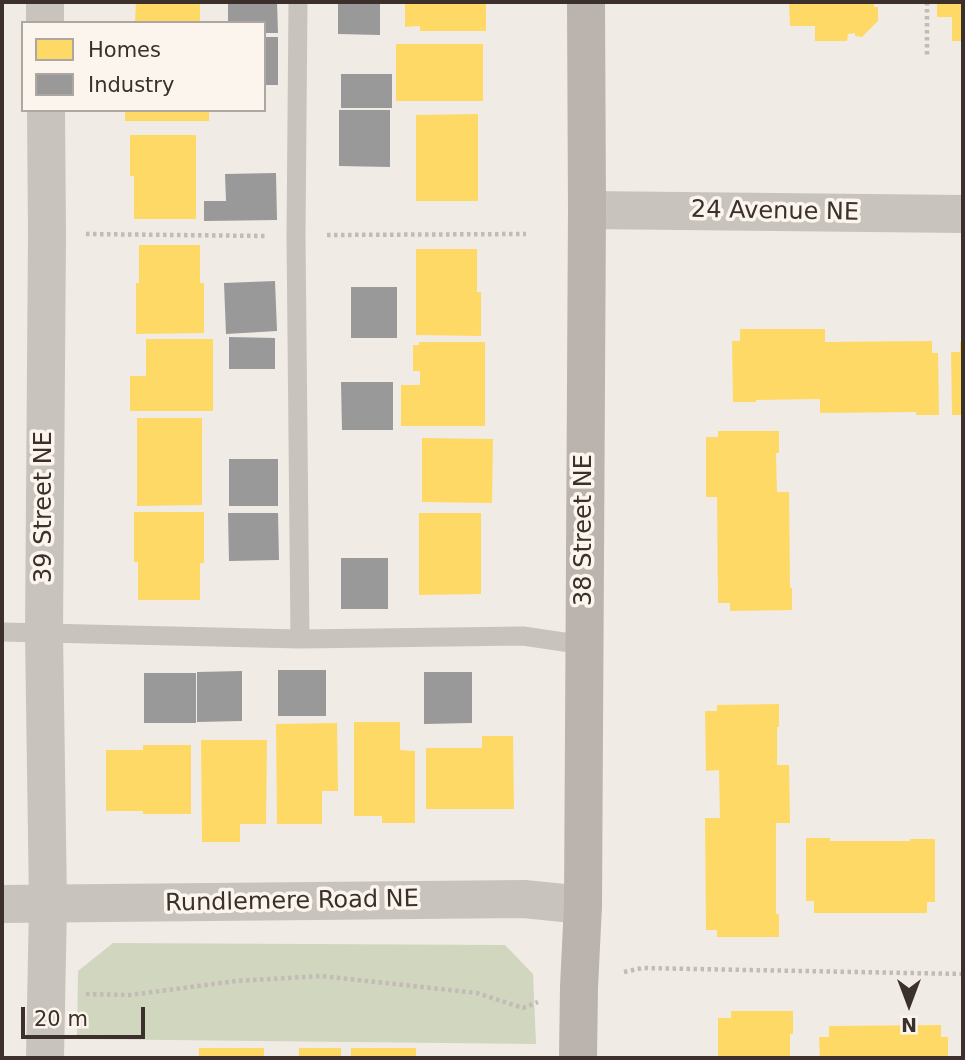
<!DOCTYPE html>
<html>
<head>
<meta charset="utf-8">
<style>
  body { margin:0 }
  #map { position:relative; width:965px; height:1060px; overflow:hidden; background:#f0ebe5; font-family:"DejaVu Sans",sans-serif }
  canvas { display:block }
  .frame { position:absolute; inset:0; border:4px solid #3b302b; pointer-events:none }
  .legend { position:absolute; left:21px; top:21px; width:245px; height:91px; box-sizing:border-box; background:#fbf5ee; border:2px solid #aea6a0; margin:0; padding:9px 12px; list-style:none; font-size:21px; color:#3b302b }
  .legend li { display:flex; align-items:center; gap:14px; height:35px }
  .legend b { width:35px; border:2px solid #aea6a0 }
  .north { position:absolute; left:874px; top:969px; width:70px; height:70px; -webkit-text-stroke:5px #fbf5ee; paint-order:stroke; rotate:180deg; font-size:19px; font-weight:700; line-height:28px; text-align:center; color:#3b302b }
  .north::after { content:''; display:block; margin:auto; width:24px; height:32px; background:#3b302b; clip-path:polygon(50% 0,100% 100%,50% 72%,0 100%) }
  .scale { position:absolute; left:21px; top:1007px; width:124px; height:32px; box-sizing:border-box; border:4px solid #3b302b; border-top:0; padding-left:9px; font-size:21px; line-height:24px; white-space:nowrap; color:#3b302b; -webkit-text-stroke:5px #fbf5ee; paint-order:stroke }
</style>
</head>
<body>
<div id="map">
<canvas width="965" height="1060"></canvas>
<div class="frame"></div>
<ul class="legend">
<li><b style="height:19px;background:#ffd966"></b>Homes</li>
<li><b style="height:19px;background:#999"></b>Industry</li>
</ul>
<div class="north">N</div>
<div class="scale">20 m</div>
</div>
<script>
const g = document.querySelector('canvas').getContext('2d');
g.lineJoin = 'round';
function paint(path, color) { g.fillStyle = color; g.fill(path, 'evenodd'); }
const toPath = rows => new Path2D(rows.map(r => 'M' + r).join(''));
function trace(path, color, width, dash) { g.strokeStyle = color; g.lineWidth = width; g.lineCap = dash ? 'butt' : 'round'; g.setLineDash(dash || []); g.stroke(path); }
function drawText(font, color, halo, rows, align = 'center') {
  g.font = font + ' "DejaVu Sans",sans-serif'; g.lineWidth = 7; g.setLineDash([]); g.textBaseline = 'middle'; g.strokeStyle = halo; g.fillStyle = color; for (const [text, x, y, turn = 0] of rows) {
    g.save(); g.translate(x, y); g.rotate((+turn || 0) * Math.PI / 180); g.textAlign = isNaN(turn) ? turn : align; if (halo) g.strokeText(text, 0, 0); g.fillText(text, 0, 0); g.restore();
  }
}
const green = toPath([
  [113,943,505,945,533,974,536,1044,77,1039,78,971]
]);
const homes = toPath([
  [136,2,200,2,200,23,135,23],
  [405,2,486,2,486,31,420,31,420,26,405,27],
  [789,2,874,2,874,7,878,7,878,21,862,37,855,36,855,33,848,34,847,41,815,41,815,26,790,26],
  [937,2,963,2,963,41,952,41,952,17,937,17],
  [396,44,483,44,483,101,396,101],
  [125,110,209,110,209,121,125,121],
  [478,114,478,201,416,201,416,115],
  [130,135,196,135,196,219,134,219,134,176,130,176],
  [139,245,200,245,200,283,204,283,204,333,136,334,136,283,139,283],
  [416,249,477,249,477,292,481,292,481,336,416,335],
  [740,329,825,329,825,342,932,341,932,353,938,353,939,415,916,415,916,412,820,413,820,399,756,400,756,402,733,402,732,341,740,341],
  [146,339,213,339,213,411,130,411,130,376,146,376],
  [419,342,485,342,485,426,401,426,401,385,420,385,420,371,413,371,413,345,419,345],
  [960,342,963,342,963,415,952,415,951,352,960,352],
  [137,418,202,418,202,505,137,506],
  [718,431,779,431,779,453,776,453,777,492,789,492,790,588,792,588,792,610,730,611,730,603,718,603,717,497,706,497,706,437,718,437],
  [422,438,493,439,492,503,422,502],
  [134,512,204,512,204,563,200,563,200,600,138,600,138,562,134,562],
  [419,513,481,513,481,594,419,595],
  [779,704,779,727,777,727,777,765,789,765,790,823,776,823,776,914,779,914,779,937,717,937,717,930,706,930,705,818,720,818,719,770,706,771,705,711,717,711,717,705],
  [354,722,400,722,400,750,415,751,415,823,382,823,382,816,354,816],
  [337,723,338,791,322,791,322,824,277,824,276,724],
  [482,736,513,736,514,809,426,809,426,748,482,748],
  [201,740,267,740,266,824,240,824,240,842,202,842],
  [143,745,191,745,191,814,143,814,143,811,106,811,106,750,143,750],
  [806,838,830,838,830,841,910,841,910,839,935,839,935,902,927,902,927,913,814,913,814,901,806,901],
  [731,1011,793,1011,793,1034,790,1034,790,1058,718,1058,718,1018,731,1018],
  [941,1025,941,1037,948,1037,948,1058,820,1058,819,1037,829,1037,829,1026],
  [199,1048,264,1048,264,1058,199,1058],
  [299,1048,341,1048,341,1058,299,1058],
  [351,1048,416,1048,416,1058,351,1058]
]);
const industry = toPath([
  [228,2,277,2,278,33,264,33,264,23,228,23],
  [338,2,380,2,380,35,338,34],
  [264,37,278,37,278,85,264,85],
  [341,74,392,74,392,108,341,108],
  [339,110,390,110,390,167,339,166],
  [276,173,277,220,204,221,204,201,226,201,225,174],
  [275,281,277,331,226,334,224,283],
  [351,287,397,287,397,338,351,338],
  [229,337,275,338,275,369,229,369],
  [341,382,393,382,393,430,342,430],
  [229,459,278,459,278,506,229,506],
  [228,513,278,513,279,560,229,561],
  [341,558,388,558,388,609,341,609],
  [278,670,326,670,326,716,278,716],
  [242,671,242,721,197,722,197,672],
  [424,672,472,672,472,723,424,724],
  [144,673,196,673,196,723,144,723]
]);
const path = toPath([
  [927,2,927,58],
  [86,234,266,236],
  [327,235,526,234],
  [624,972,642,968,963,974],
  [86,994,130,995,236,981,321,976,477,993,523,1008,538,1002]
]);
const lane = toPath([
  [298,2,296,236,300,639],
  [2,632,300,639,523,636,584,645]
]);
const street = toPath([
  [45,2,45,23],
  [587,210,963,214],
  [2,904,524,899,583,905],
  [45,1058,48,904,44,633,47,234,46,110]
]);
const secondary = toPath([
  [578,1058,579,987,583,905,587,210,586,2]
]);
const streetNames = [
  ["24 Avenue NE",775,212,1],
  ["39 Street NE",45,507,-90],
  ["38 Street NE",585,530,-90],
  ["Rundlemere Road NE",292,902,-1]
];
paint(green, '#d1d6bf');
paint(homes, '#ffd966');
paint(industry, '#999');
trace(path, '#c2bbb6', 4.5, [3.5, 3.5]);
trace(lane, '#c9c3be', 19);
trace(street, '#c9c3be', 38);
trace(secondary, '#bab3ae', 38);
drawText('24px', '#3b302b', '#fbf5ee', streetNames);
</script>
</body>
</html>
